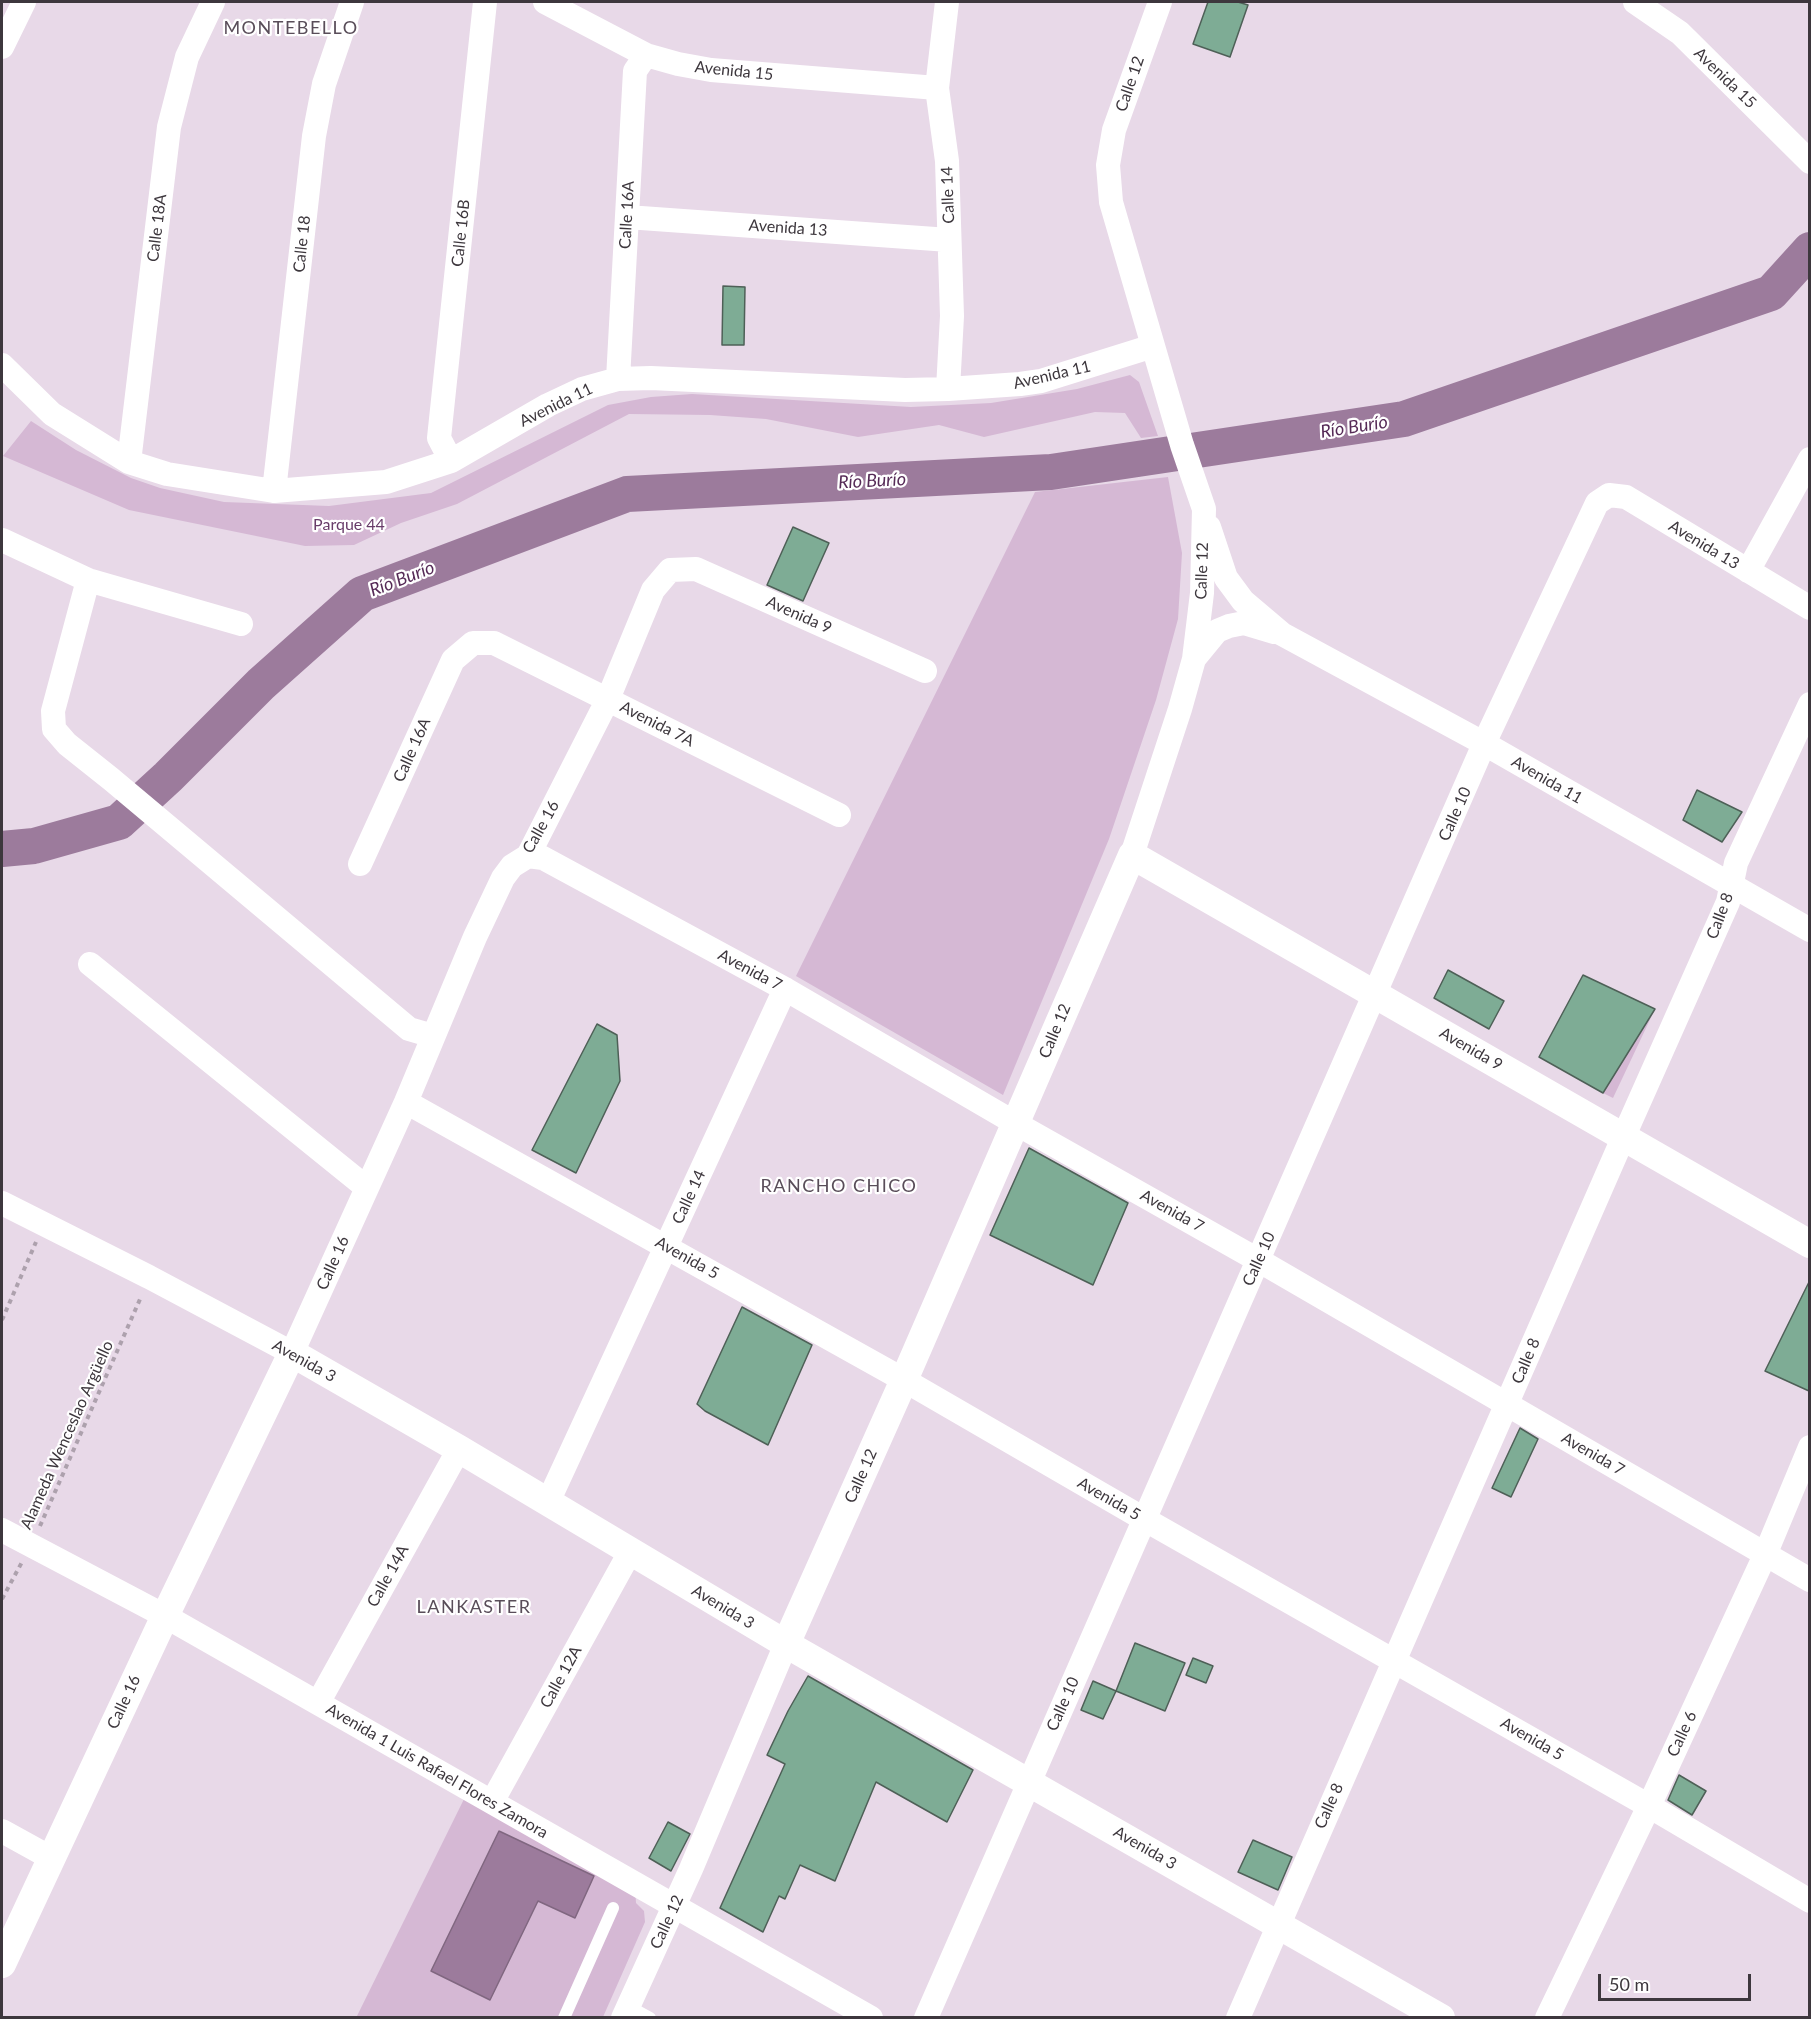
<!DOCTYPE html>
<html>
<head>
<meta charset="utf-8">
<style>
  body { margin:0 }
  #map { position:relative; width:1811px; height:2019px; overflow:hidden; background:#e8d9e8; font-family:Lato,sans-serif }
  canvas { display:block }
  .frame { position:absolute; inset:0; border:3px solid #3d373d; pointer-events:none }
  .scale { position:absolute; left:1598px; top:1974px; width:153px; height:27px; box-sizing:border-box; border:3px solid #3d373d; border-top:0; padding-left:8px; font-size:18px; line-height:21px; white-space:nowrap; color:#3d373d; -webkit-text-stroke:4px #fff; paint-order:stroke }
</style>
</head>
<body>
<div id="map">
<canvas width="1811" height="2019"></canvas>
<div class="frame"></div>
<div class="scale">50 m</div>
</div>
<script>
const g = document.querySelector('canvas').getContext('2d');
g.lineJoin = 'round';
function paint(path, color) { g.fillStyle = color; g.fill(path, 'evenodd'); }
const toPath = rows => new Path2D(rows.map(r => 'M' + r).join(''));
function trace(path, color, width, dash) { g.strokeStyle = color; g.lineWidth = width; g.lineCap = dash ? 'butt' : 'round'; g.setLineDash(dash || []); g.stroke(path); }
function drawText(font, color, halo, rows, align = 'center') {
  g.font = font + ' Lato,sans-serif'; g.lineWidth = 4.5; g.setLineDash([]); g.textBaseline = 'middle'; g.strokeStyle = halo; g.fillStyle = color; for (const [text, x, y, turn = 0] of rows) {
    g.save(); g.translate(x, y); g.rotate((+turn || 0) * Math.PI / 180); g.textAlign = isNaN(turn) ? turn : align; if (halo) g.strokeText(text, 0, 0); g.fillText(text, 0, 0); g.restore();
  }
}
const green = toPath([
  [1130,375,1139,382,1158,436,1141,438,1125,413,1095,412,984,437,939,425,858,437,766,419,710,415,629,414,457,504,401,523,354,545,305,546,129,510,3,456,31,421,76,450,131,478,160,488,224,502,329,506,431,493,608,405,651,397,692,394,911,407,991,403,1077,389],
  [1168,477,1182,553,1178,619,1156,700,1109,839,1003,1095,796,976,1035,492],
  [1655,1009,1613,1098,1603,1093],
  [464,1799,635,1886,636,1903,644,1911,645,1922,603,2017,356,2018]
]);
const water = toPath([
  [499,1831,594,1876,575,1918,538,1901,490,2000,431,1971,499,1831]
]);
const river = toPath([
  [2,849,34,846,119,822,168,777,261,684,362,594,627,494,1051,472,1404,419,1771,293,1810,250]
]);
const building = toPath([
  [1208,2,1238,2,1248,5,1230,57,1193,44,1208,2],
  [723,286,745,287,744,345,722,345,723,286],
  [793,527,829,543,803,601,767,585,793,527],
  [1697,790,1742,812,1722,842,1683,820,1697,790],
  [1448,970,1504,1001,1489,1029,1434,998,1448,970],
  [1583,975,1655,1009,1603,1093,1539,1057,1583,975],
  [597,1024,617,1035,620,1081,576,1173,532,1150,597,1024],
  [1029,1148,1128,1203,1093,1285,990,1235,1029,1148],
  [1809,1282,1809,1391,1765,1371,1809,1282],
  [742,1307,812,1345,768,1445,705,1411,697,1404,742,1307],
  [1520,1428,1538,1439,1511,1497,1492,1488,1520,1428],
  [1135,1643,1185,1663,1165,1711,1116,1691,1135,1643],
  [1193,1658,1213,1666,1206,1683,1186,1675,1193,1658],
  [808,1676,973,1770,947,1822,876,1782,835,1881,800,1865,785,1899,779,1896,763,1932,720,1908,785,1764,767,1755,788,1711,808,1676],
  [1093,1681,1116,1691,1103,1719,1081,1710,1093,1681],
  [1679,1775,1706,1791,1692,1815,1668,1800,1679,1775],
  [668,1822,690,1834,671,1871,649,1858,668,1822],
  [1253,1840,1292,1857,1278,1890,1238,1872,1253,1840]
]);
const path = toPath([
  [2,1320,36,1242],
  [40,1526,141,1297],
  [2,1599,22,1562]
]);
const service = toPath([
  [628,2006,650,2018],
  [564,2018,613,1908]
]);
const minor = toPath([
  [545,2,646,55,678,64,711,70,937,88],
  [947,2,937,88,947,161,952,316,948,389],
  [1635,2,1680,33,1810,162],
  [2,47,24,2],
  [627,217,949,240],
  [2,365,52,414,129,462,167,474,274,491,386,482,451,461,548,405,582,389,618,379,651,378,905,390,948,389,1020,384,1041,381,1153,346],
  [618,379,635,71,646,55],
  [451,461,439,438,485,2],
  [129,462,169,127,187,57,213,2],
  [274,491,314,136,324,84,352,2],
  [1209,527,1226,578,1243,601,1282,634,1485,744,1810,930],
  [2,540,88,580,53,711,54,729,67,744,111,779,409,1029,433,1036],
  [1748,571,1810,459],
  [88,580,241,624],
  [1194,659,1217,631,1229,626,1244,623,1274,632],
  [1132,855,1180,709,1194,659,1202,593,1204,509,1182,445,1111,202,1108,165,1114,130,1160,2],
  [528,856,543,858,785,989,1015,1123,1258,1260,1810,1580],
  [360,864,453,660,473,643,494,643,839,815],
  [90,964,367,1188],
  [406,1102,904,1380,1144,1519,1649,1806,1810,1901],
  [2,1203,149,1277,292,1353,406,1102,475,937,503,878,512,866,528,856,608,699,653,590,670,570,696,569,925,671],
  [548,1502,785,989],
  [2,1530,165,1616,871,2018],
  [318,1703,459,1449],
  [492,1802,630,1552],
  [2,1831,51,1858],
  [623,2018,691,1869,786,1644],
  [926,2018,1488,735,1597,503,1609,495,1626,497,1810,608],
  [1238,2018,1623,1138,1728,902,1736,863,1810,704],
  [1547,2018,1649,1806,1765,1555,1810,1447]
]);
const tertiary = toPath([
  [786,1644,904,1380,1132,855,1810,1244],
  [2,1964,165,1616,292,1353,459,1449,786,1644,1441,2018]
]);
const streetNames = [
  ["Avenida 15",734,71,6],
  ["Avenida 15",1725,78,44],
  ["Calle 12",1130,84,-71],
  ["Calle 14",948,195,-92],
  ["Calle 16A",627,215,-87],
  ["Calle 18A",157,228,-83],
  ["Avenida 13",788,228,4],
  ["Calle 16B",461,233,-84],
  ["Calle 18",302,244,-84],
  ["Avenida 11",1052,375,-13],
  ["Avenida 11",556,405,-26],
  ["Avenida 13",1704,545,31],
  ["Calle 12",1202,571,-88],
  ["Avenida 9",799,615,24],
  ["Avenida 7A",657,724,27],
  ["Calle 16A",412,750,-66],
  ["Avenida 11",1547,780,30],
  ["Calle 10",1455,814,-66],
  ["Calle 16",541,827,-61],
  ["Calle 8",1720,916,-69],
  ["Avenida 7",750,970,28],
  ["Calle 12",1055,1031,-67],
  ["Avenida 9",1471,1049,30],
  ["Calle 14",689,1197,-65],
  ["Avenida 7",1172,1211,29],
  ["Avenida 5",687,1258,29],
  ["Calle 10",1259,1259,-66],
  ["Calle 16",333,1263,-66],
  ["Avenida 3",304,1361,29],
  ["Calle 8",1526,1361,-67],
  ["Alameda Wenceslao Argüello",67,1435,-66],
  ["Avenida 7",1593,1454,30],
  ["Calle 12",861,1476,-66],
  ["Avenida 5",1109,1499,30],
  ["Calle 14A",388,1576,-61],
  ["Avenida 3",723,1607,31],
  ["Calle 12A",561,1677,-61],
  ["Calle 16",124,1702,-65],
  ["Calle 10",1063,1704,-66],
  ["Calle 6",1682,1734,-65],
  ["Avenida 5",1532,1739,30],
  ["Avenida 1 Luis Rafael Flores Zamora",437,1771,30],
  ["Calle 8",1329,1806,-66],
  ["Avenida 3",1145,1848,30],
  ["Calle 12",667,1922,-65]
];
const parkNames = [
  ["Parque 44",349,525]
];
const neighbourhoodNames = [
  ["MONTEBELLO",291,28],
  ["RANCHO CHICO",839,1186],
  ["LANKASTER",474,1607]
];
const waterNames = [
  ["Río Burío",1354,427,-9],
  ["Río Burío",872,481,-3],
  ["Río Burío",402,579,-21]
];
paint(green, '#d5b8d4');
paint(water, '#9c7b9c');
trace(water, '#806780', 1.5);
trace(river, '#9c7b9c', 36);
paint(building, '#7eac95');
trace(building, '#4e6057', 1.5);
trace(path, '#ada1ad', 4, [4.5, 4.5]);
trace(service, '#fff', 12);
trace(minor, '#fff', 24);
trace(tertiary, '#fff', 28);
drawText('16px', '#3d373d', '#fff', streetNames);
drawText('16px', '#683c69', '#fff', parkNames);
g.letterSpacing = '1.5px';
drawText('18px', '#594d59', '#fff', neighbourhoodNames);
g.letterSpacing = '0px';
drawText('italic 18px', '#562b57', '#fff', waterNames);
</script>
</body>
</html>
